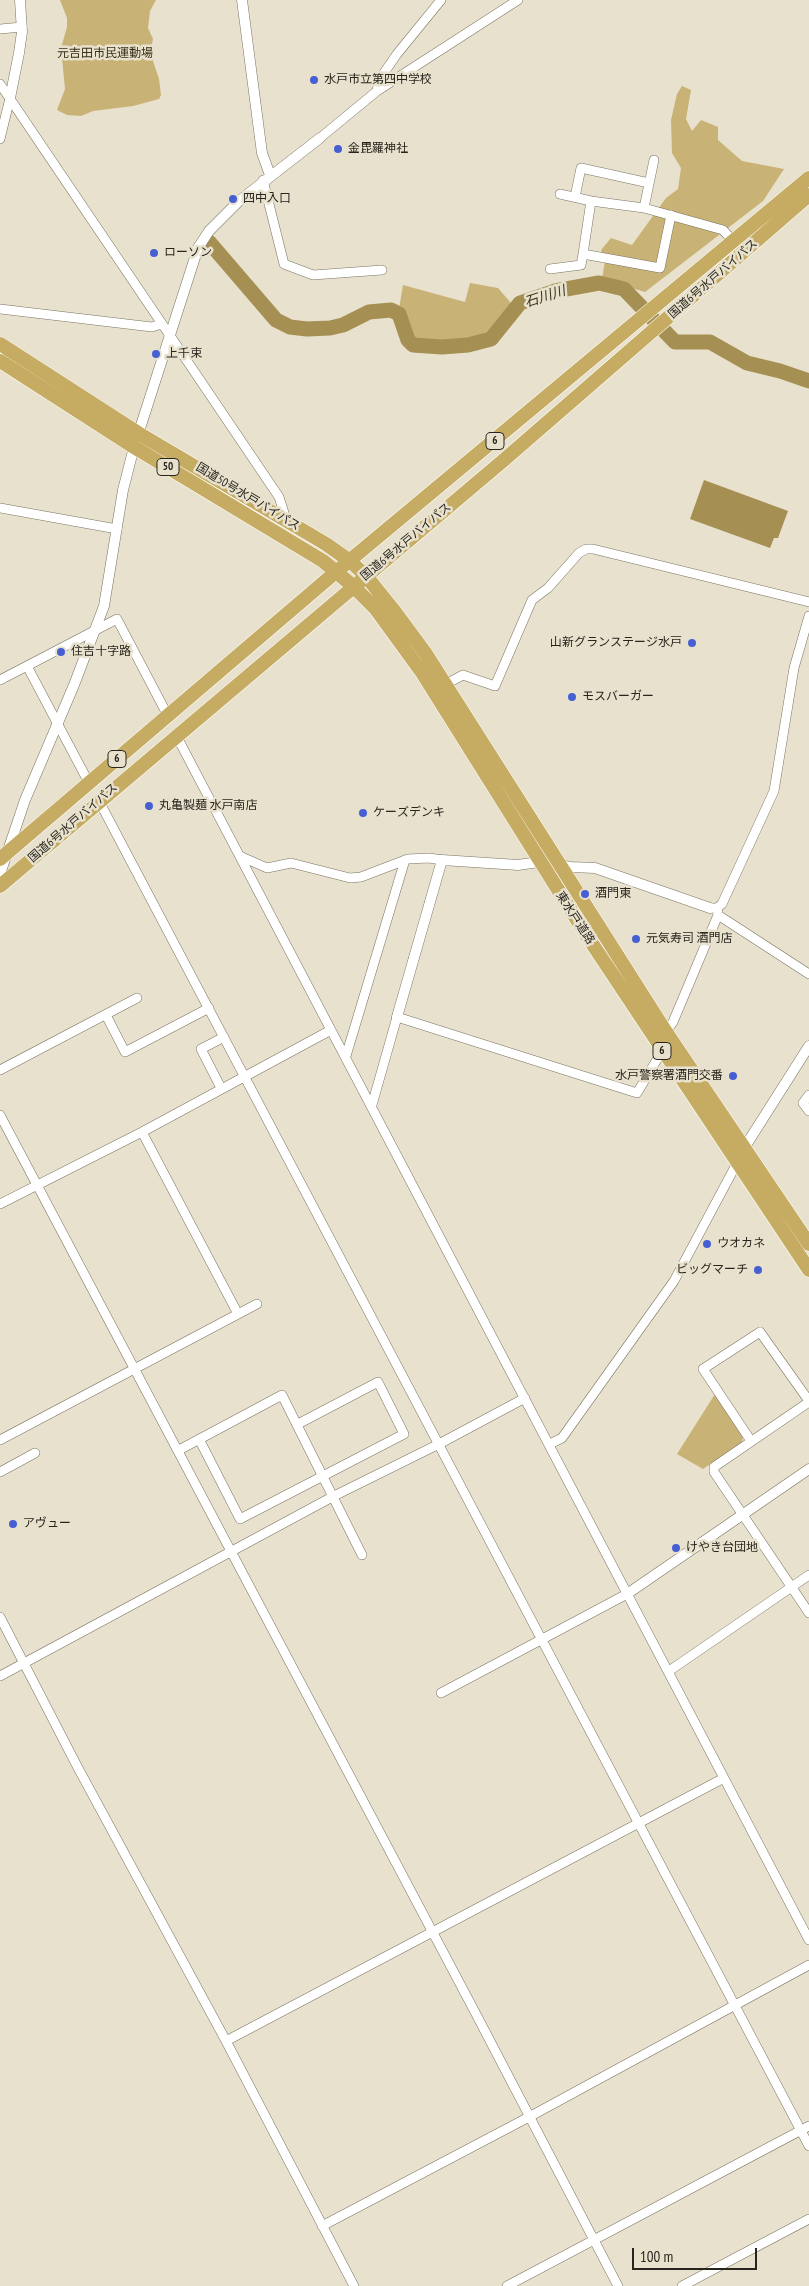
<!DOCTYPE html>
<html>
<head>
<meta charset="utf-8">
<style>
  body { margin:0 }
  #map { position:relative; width:809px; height:2286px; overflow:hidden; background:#e8e1cd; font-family:"PT Sans Narrow",sans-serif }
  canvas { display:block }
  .scale { position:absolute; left:632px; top:2248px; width:125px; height:22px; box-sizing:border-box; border:2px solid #28251e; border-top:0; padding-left:6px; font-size:15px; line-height:18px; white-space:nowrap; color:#28251e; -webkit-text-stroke:4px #e8e1cd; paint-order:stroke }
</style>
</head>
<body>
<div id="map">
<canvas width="809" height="2286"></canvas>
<div class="scale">100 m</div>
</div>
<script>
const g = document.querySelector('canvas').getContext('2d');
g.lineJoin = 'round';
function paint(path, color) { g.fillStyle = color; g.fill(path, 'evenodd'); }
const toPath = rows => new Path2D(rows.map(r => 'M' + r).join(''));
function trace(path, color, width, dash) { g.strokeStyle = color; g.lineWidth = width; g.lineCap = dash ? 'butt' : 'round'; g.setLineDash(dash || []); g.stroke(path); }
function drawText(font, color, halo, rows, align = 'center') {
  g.font = font + ' "PT Sans Narrow","Noto Sans JP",sans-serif'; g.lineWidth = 5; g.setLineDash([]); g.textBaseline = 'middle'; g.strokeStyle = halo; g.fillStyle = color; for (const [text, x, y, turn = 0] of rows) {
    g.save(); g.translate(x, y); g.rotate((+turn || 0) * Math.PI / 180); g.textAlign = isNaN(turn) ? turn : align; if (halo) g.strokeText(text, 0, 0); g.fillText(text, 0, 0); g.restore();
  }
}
const green = toPath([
  [60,0,156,0,150,11,148,28,153,39,150,52,159,79,161,95,159,99,133,106,93,111,81,116,67,115,57,110,65,89,61,48,67,27,67,18],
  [682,86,691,90,686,119,692,131,701,120,718,127,718,140,742,161,784,169,763,201,645,292,602,279,605,261,601,250,611,238,632,245,666,198,678,189,681,168,672,153,671,120,677,94],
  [470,283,498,288,511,303,500,324,488,338,476,341,448,344,420,343,410,338,404,317,399,309,403,285,465,302],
  [715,1394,743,1436,742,1442,703,1469,677,1454]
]);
const water = toPath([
  [704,480,788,511,778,538,774,538,770,548,690,519]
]);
const river = toPath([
  [209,242,276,320,290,327,307,329,330,328,343,325,369,312,391,310,399,314,408,340,413,345,442,347,468,345,491,339,520,303,555,291,599,283,624,289,675,342,710,342,747,363,780,371,809,381]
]);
const minor = toPath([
  [0,29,22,27],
  [0,84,279,497,286,519],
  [377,91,379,80,397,54,441,0],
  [320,138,377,91,518,0],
  [0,139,10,98],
  [263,180,284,264,313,275,382,270],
  [560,194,591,201,644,208,723,230,734,242],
  [575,197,581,168,649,183],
  [591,201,583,254,660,268,671,215],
  [644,208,654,160],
  [550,269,581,265,583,254],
  [0,309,152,327,161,324],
  [0,508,117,529],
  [27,666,89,783],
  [0,680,117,619,168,716],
  [446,684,463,675,495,686,532,600,548,588,579,553,586,549,593,549,809,602],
  [176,735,809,1940],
  [99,801,809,2146],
  [242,857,267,868,291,863,350,878,361,877,408,859,429,858,442,860],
  [710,908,717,908,722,904,774,791,794,668,809,616],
  [718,915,809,974],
  [106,1015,125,1052,209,1008],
  [666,1032,673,1022,718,915,717,908],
  [346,1056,405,860],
  [0,1070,137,998],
  [221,1088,201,1049,224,1037],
  [809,1095,803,1103,809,1111],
  [372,1105,397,1017,637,1093,662,1051],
  [0,1115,476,2014,618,2286],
  [142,1132,238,1314],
  [0,1204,142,1132,331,1030],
  [809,1402,714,1467,714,1472,809,1613],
  [199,1439,240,1519,404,1434,378,1382,298,1424],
  [0,1440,257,1304],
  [751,1441,703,1369,760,1332,809,1401],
  [550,1444,562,1438,674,1281,737,1163],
  [179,1450,282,1395,362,1555],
  [0,1472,35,1453],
  [0,1617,77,1766,226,2041,354,2286],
  [669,1671,809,1575],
  [0,1676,334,1496,439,1444,525,1398],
  [441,1693,627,1594],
  [226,2041,724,1778],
  [322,2226,529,2117,809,1965],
  [507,2286,809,2126],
  [682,2286,809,2219]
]);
const tertiary = toPath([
  [242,0,260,138,262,153,270,175],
  [10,98,19,53,22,32,20,0],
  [0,874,25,800,74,685,104,606,123,490,134,447,198,248,209,231,239,201,320,138],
  [397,1017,442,860,518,865,539,862,571,867,595,868,710,908],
  [741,1153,809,1046],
  [627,1594,809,1469]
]);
const trunk = toPath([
  [0,344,138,433,326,544,350,561,366,576,395,612,426,654,666,1032,809,1244],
  [0,361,134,447,323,561,353,586,375,608,423,674,589,939,809,1270],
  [0,859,337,571,809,178],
  [0,886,505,459,809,195]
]);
const markers = [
  [314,80,5,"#465fd3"],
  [338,149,5,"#465fd3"],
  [233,199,5,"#465fd3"],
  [154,253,5,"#465fd3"],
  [156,354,5,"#465fd3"],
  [692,643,5,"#465fd3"],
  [61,652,5,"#465fd3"],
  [572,697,5,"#465fd3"],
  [149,806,5,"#465fd3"],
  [363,813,5,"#465fd3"],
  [585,894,5,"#465fd3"],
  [636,939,5,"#465fd3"],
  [733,1076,5,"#465fd3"],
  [707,1244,5,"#465fd3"],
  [758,1270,5,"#465fd3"],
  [13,1524,5,"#465fd3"],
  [676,1548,5,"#465fd3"]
];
const shields = [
  [495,441,18],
  [168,467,22],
  [117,759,18],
  [662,1051,18]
];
const shieldNames = [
  ["6",495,441],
  ["50",168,467],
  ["6",117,759],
  ["6",662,1051]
];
const parkNames = [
  ["元吉田市民運動場",105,54]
];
const poiNames = [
  ["水戸市立第四中学校",324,80],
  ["金毘羅神社",348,149],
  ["四中入口",243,199],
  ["ローソン",164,253],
  ["上千束",166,354],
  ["山新グランステージ水戸",682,643,"right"],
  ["住吉十字路",71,652],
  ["モスバーガー",582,697],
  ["丸亀製麺 水戸南店",159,806],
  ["ケーズデンキ",373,813],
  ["酒門東",595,894],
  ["元気寿司 酒門店",646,939],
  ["水戸警察署酒門交番",723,1076,"right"],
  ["ウオカネ",717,1244],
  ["ビッグマーチ",748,1270,"right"],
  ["アヴュー",23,1524],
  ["けやき台団地",686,1548]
];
const streetNames = [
  ["国道6号水戸バイパス",713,279,-41],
  ["国道50号水戸バイパス",248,497,31],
  ["国道6号水戸バイパス",406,542,-40],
  ["国道6号水戸バイパス",73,823,-41],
  ["東水戸道路",575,918,57]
];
const waterNames = [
  ["石川川",545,297,-18]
];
paint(green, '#c8b275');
paint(water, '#a58f52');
trace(river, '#a58f52', 15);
trace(minor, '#797361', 10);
trace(tertiary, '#797361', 11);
trace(trunk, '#fff', 15);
trace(minor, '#fff', 9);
trace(tertiary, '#fff', 10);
trace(trunk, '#c6ac63', 14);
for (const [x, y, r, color] of markers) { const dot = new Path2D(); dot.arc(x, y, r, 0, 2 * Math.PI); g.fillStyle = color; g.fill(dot); trace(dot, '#e8e1cd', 2); }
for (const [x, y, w] of shields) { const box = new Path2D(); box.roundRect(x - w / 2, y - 8.5, w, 17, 4); g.fillStyle = '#e8e1cd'; g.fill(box); trace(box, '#28251e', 1); }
drawText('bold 11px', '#28251e', null, shieldNames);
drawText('12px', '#3a3014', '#e8e1cd', parkNames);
drawText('12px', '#28251e', '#e8e1cd', poiNames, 'left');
drawText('12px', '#28251e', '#e8e1cd', streetNames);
drawText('italic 14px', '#3c3215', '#e8e1cd', waterNames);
</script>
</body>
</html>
